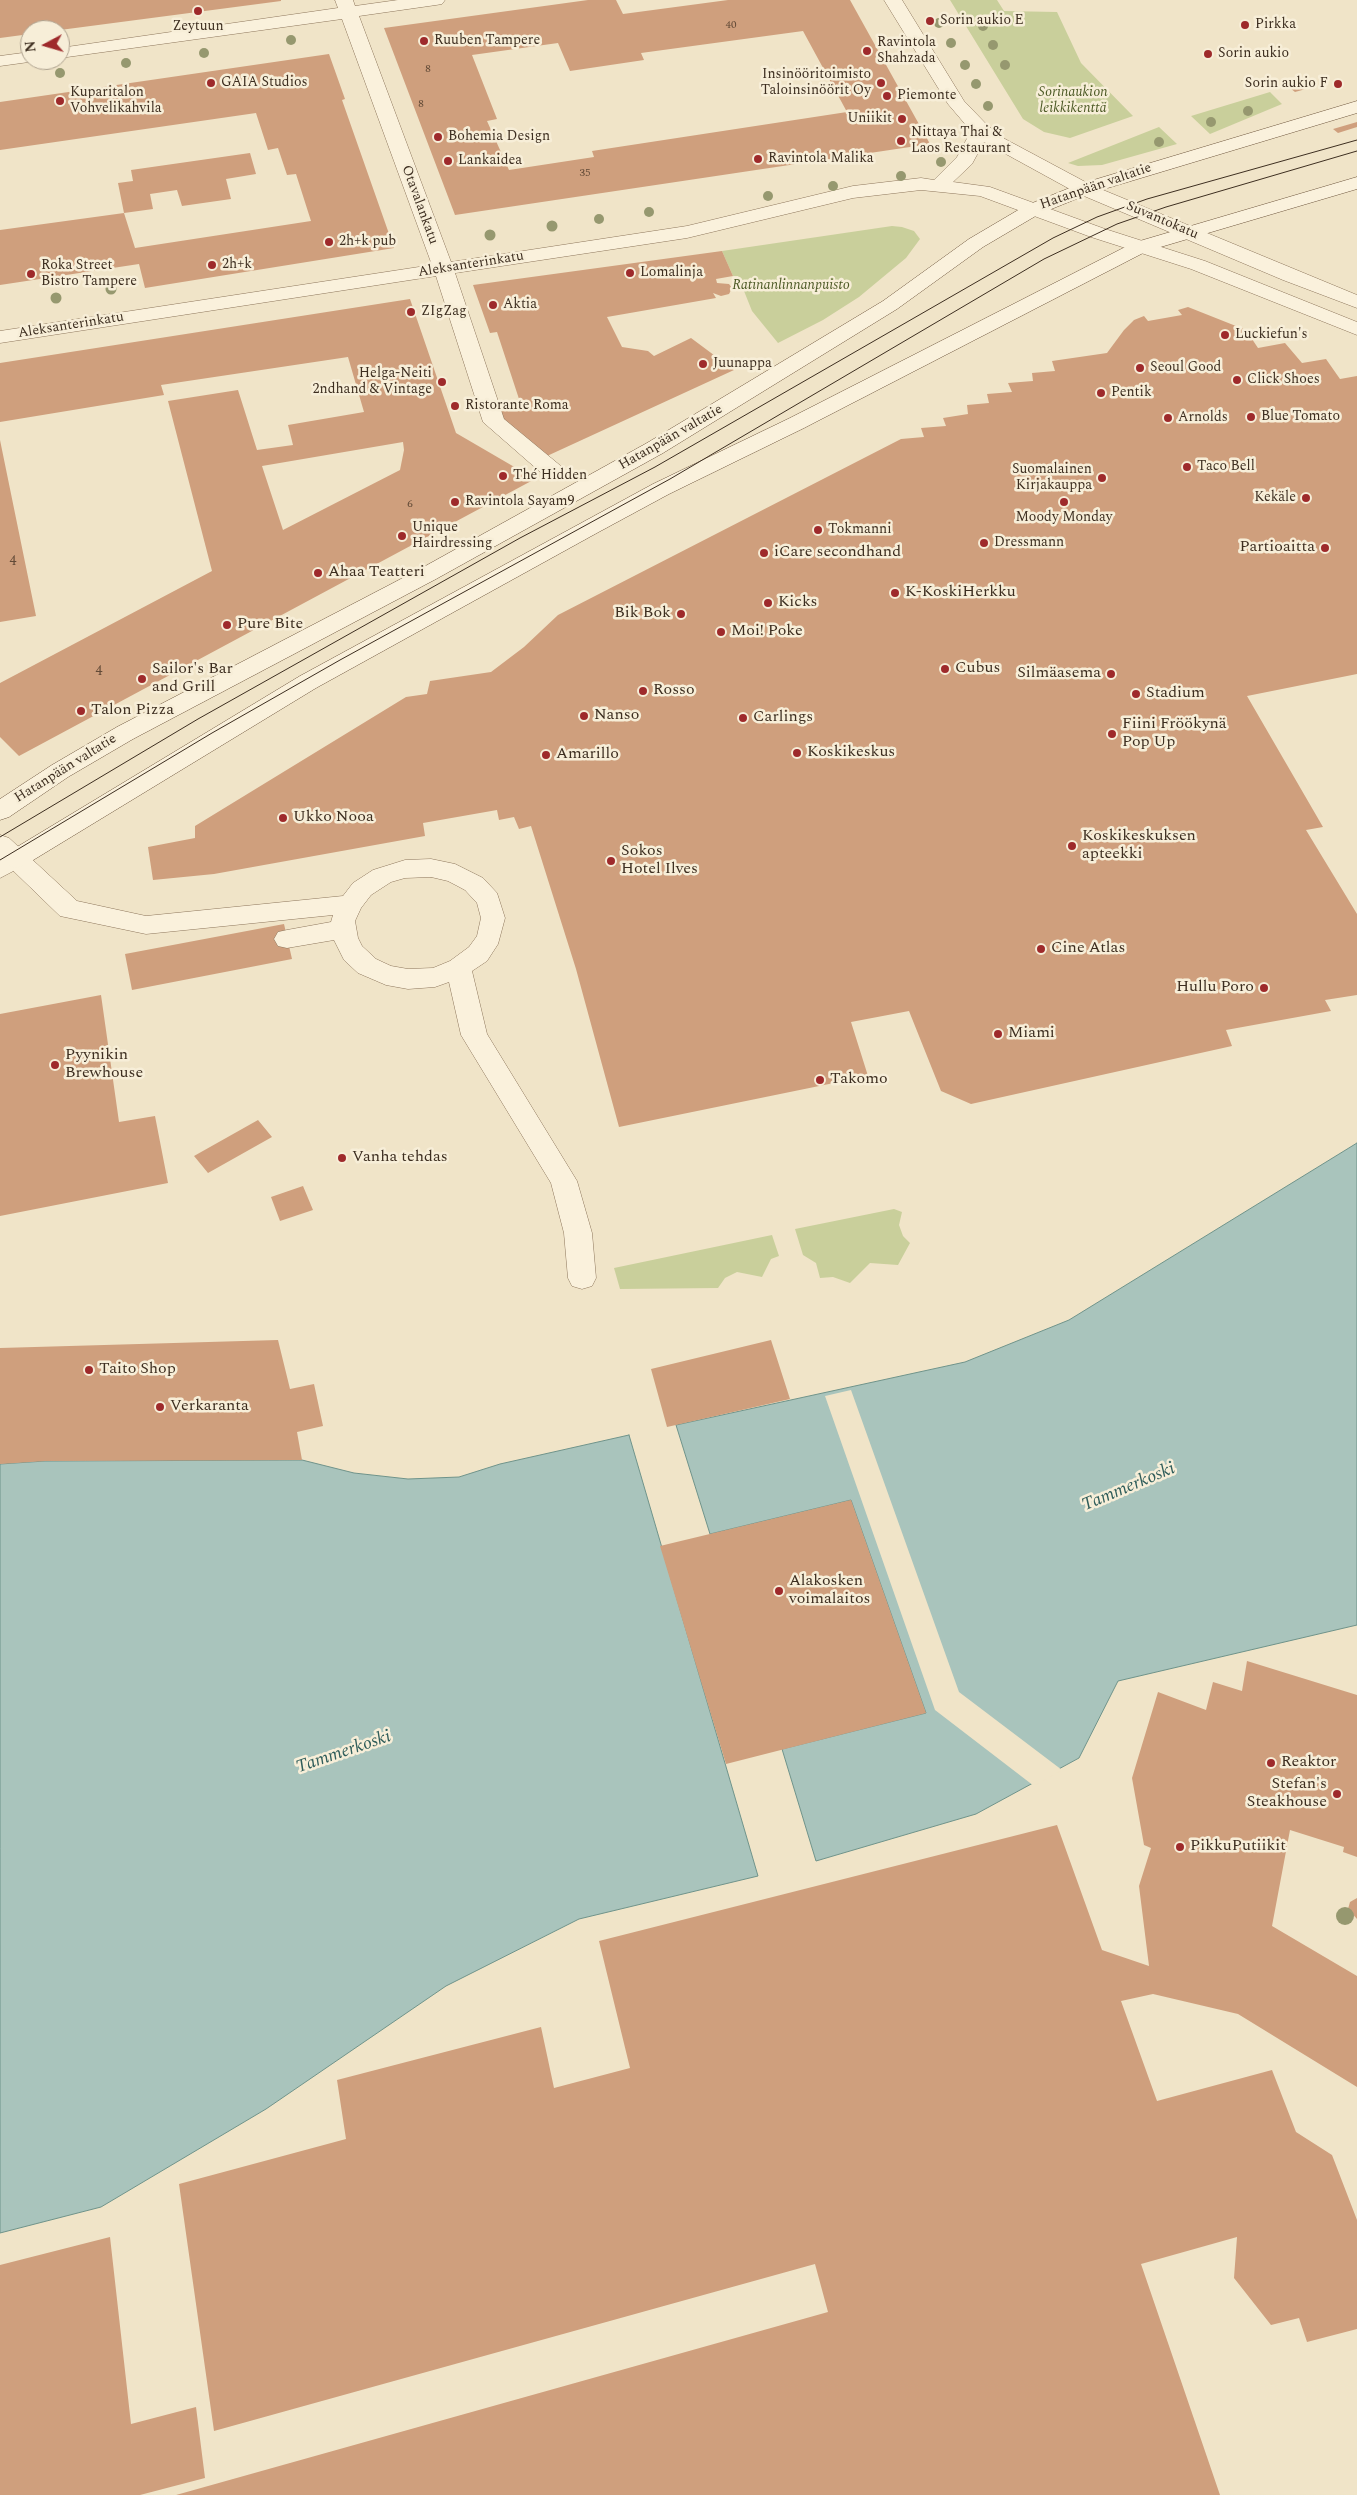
<!DOCTYPE html>
<html>
<head>
<meta charset="utf-8">
<style>
  body { margin:0 }
  #map { position:relative; width:1357px; height:2495px; overflow:hidden; background:#f0e4c8; font-family:Spectral,serif }
  canvas { display:block }
  .north { position:absolute; left:20px; top:20px; width:50px; height:50px; box-sizing:border-box; background:#f7eed8; border:1px solid #ada18e; border-radius:50%; rotate:264deg; font-size:14px; font-weight:700; line-height:20px; text-align:center; color:#3d2e20 }
  .north::after { content:''; display:block; margin:auto; width:18px; height:22px; background:#9e2a2b; clip-path:polygon(50% 0,100% 100%,50% 72%,0 100%) }
</style>
</head>
<body>
<div id="map">
<canvas width="1357" height="2495"></canvas>
<div class="north">N</div>
</div>
<script>
const g = document.querySelector('canvas').getContext('2d');
g.lineJoin = 'round';
function paint(path, color) { g.fillStyle = color; g.fill(path, 'evenodd'); }
const toPath = rows => new Path2D(rows.map(r => 'M' + r).join(''));
function trace(path, color, width, dash) { g.strokeStyle = color; g.lineWidth = width; g.lineCap = dash ? 'butt' : 'round'; g.setLineDash(dash || []); g.stroke(path); }
function drawText(font, color, halo, rows, align = 'center') {
  g.font = font + ' Spectral,serif'; g.lineWidth = 5; g.setLineDash([]); g.textBaseline = 'middle'; g.strokeStyle = halo; g.fillStyle = color; for (const [text, x, y, turn = 0] of rows) {
    g.save(); g.translate(x, y); g.rotate((+turn || 0) * Math.PI / 180); g.textAlign = isNaN(turn) ? turn : align; if (halo) g.strokeText(text, 0, 0); g.fillText(text, 0, 0); g.restore();
  }
}
const green = toPath([
  [950,0,997,0,1004,11,1057,12,1081,63,1133,116,1070,138,1044,132,1023,119],
  [1270,92,1282,104,1210,134,1191,116],
  [1159,127,1177,144,1102,165,1078,166,1068,163],
  [892,226,902,227,914,231,920,239,906,258,859,297,823,320,778,343,752,311,738,276,733,276,722,251],
  [894,1209,902,1212,899,1225,903,1236,910,1243,898,1265,870,1263,850,1283,833,1277,820,1278,816,1263,803,1255,795,1229],
  [772,1235,779,1256,771,1259,762,1277,737,1272,725,1278,718,1288,620,1289,614,1268]
]);
const water = toPath([
  [1357,1143,1357,1625,1118,1681,1079,1758,976,1814,816,1861,782,1749,926,1713,851,1500,710,1534,676,1425,965,1362,1069,1320,1357,1143],
  [629,1435,758,1876,579,1919,446,1986,266,2109,101,2207,0,2233,0,1464,45,1461,302,1460,354,1473,408,1479,459,1477,500,1464,629,1435]
]);
const pier = toPath([
  [851,1390,959,1692,1062,1770,1034,1786,935,1710,825,1396]
]);
const building = toPath([
  [0,0,281,0,281,1,60,30,30,30,30,34,0,38],
  [588,0,616,0,623,14,728,0,850,0,930,144,455,215,384,28],
  [803,31,847,112,592,151,594,157,509,170,487,121,497,119,472,55,558,43,570,71,644,60,641,53],
  [329,54,345,99,342,100,394,248,145,288,139,264,0,285,0,230,124,213,135,248,311,221,296,174,287,175,278,148,268,150,256,113,0,150,0,102],
  [1309,83,1313,87,1295,92,1290,88],
  [1357,122,1357,127,1338,133,1333,129],
  [250,153,256,174,226,179,231,199,182,206,177,190,150,194,153,209,124,213,118,183,133,181,131,170],
  [722,251,733,276,716,279,717,283,729,284,732,288,729,294,721,296,713,293,716,298,607,317,622,347,648,351,654,356,691,338,734,370,547,456,497,414,520,402,497,332,490,333,473,285],
  [410,299,456,433,535,479,19,756,0,737,0,683,212,571,168,401,238,390,257,450,293,445,288,425,364,412,348,357,161,385,164,395,0,422,0,363],
  [403,442,404,450,400,470,283,530,262,466],
  [1188,307,1246,330,1258,348,1285,343,1302,363,1326,359,1340,379,1357,376,1357,674,1247,696,1323,827,1306,830,1357,914,1357,995,1325,1000,1331,1011,1226,1030,1232,1046,971,1104,941,1091,909,1011,851,1022,868,1076,619,1127,576,969,531,826,519,829,514,817,499,820,497,810,423,823,425,836,214,874,153,880,148,847,195,838,195,826,406,697,427,694,430,681,491,672,524,647,558,615,901,439,924,437,921,428,946,426,943,418,968,414,967,405,989,403,987,394,1012,392,1008,383,1033,381,1032,373,1055,371,1052,361,1107,353,1124,330,1134,320,1144,316,1148,321,1182,315,1178,310],
  [0,440,36,616,0,622],
  [284,924,292,959,132,990,125,954],
  [101,995,119,1122,155,1116,168,1183,0,1216,0,1014],
  [258,1120,272,1137,208,1173,194,1156],
  [303,1186,313,1210,280,1221,271,1197],
  [278,1340,290,1389,314,1384,323,1426,297,1432,302,1460,45,1461,0,1464,0,1348],
  [771,1340,790,1399,667,1427,651,1369],
  [851,1500,926,1713,726,1764,660,1546],
  [1247,1661,1357,1695,1357,1857,1343,1852,1344,1847,1290,1830,1272,1926,1357,1976,1357,2087,1238,2014,1153,1994,1121,2001,1157,2101,1272,2070,1296,2132,1332,2155,1357,2220,1357,2329,1307,2342,1299,2318,1271,2325,1234,2278,1237,2237,1141,2264,1220,2495,176,2495,828,2312,815,2264,214,2431,179,2184,346,2139,337,2080,541,2027,554,2088,630,2068,599,1941,1057,1825,1102,1950,1149,1966,1139,1886,1151,1848,1144,1845,1132,1778,1158,1692,1206,1710,1213,1682,1242,1691],
  [1357,1898,1357,1919,1348,1909,1350,1902],
  [110,2237,131,2424,196,2407,205,2478,140,2495,0,2495,0,2265]
]);
const lane = toPath([
  [0,835,9,838,77,901,146,916,343,896,353,883,373,870,405,860,431,859,455,864,483,878,497,893,505,918,498,944,487,961,472,971,487,1034,577,1181,592,1233,596,1278,592,1286,582,1289,572,1286,568,1278,564,1233,551,1183,461,1035,449,982,435,987,408,989,386,985,358,973,344,960,334,940,287,948,278,946,274,939,278,932,287,930,331,922,333,915,146,934,60,916,0,858,0,835],
  [431,877,448,881,465,890,477,903,481,918,477,936,469,947,450,961,433,968,408,969,391,966,376,959,362,946,358,938,355,921,361,908,371,895,391,882,405,878,431,877]
]);
const street = toPath([
  [335,0,353,0,355,6,398,0,445,0,442,4,436,5,359,16,451,262,687,226,853,186,921,178,934,180,957,157,971,131,948,104,884,0,902,0,964,101,988,126,1005,139,1091,185,1357,295,1357,308,1283,280,1077,193,984,142,972,164,953,182,990,187,1105,229,1205,261,1357,322,1357,335,1191,269,1091,237,980,196,921,190,853,198,687,238,455,273,504,419,562,467,565,472,562,477,554,479,546,477,483,422,436,276,0,343,0,331,432,265,342,19,60,58,60,48,338,8,335,0],
  [30,52,30,60,36,61,0,66,0,56,30,52],
  [16,850,25,853,28,859,25,865,0,878,0,857,16,850]
]);
const secondary = toPath([
  [1357,101,1357,113,1091,193,1039,214,983,247,897,309,663,453,436,579,133,739,68,777,9,817,0,820,0,799,52,765,117,727,420,569,647,443,883,301,969,239,1025,206,1077,185,1357,101],
  [1357,177,1357,189,1147,251,804,428,669,494,595,534,316,688,25,865,16,868,7,865,4,859,7,853,300,676,653,484,790,418,1133,243,1357,177]
]);
const tram = toPath([
  [0,837,198,719,520,538,655,467,1053,238,1097,217,1147,199,1357,140],
  [0,860,212,733,340,660,670,479,1044,259,1117,224,1166,207,1357,151]
]);
const trees = [
  [939,23,5],
  [983,26,5],
  [291,40,5],
  [951,43,5],
  [993,45,5],
  [204,53,5],
  [126,63,5],
  [965,65,5],
  [1005,65,5],
  [60,73,5],
  [976,84,5],
  [988,106,5],
  [1248,111,5],
  [1211,122,5],
  [1159,142,5],
  [941,162,5],
  [901,176,5],
  [833,186,5],
  [768,196,5],
  [649,212,5],
  [599,219,5],
  [552,226,5.5],
  [490,235,5.5],
  [111,289,5.5],
  [56,298,5.5],
  [1345,1916,9]
];
const markers = [
  [198,11,5,"#9e2a2b"],
  [930,21,5,"#9e2a2b"],
  [1245,25,5,"#9e2a2b"],
  [424,41,5,"#9e2a2b"],
  [867,51,5,"#9e2a2b"],
  [1208,54,5,"#9e2a2b"],
  [211,83,5,"#9e2a2b"],
  [881,83,5,"#9e2a2b"],
  [1338,84,5,"#9e2a2b"],
  [887,96,5,"#9e2a2b"],
  [60,101,5,"#9e2a2b"],
  [902,119,5,"#9e2a2b"],
  [438,137,5,"#9e2a2b"],
  [901,141,5,"#9e2a2b"],
  [758,159,5,"#9e2a2b"],
  [448,161,5,"#9e2a2b"],
  [329,242,5,"#9e2a2b"],
  [212,265,5,"#9e2a2b"],
  [630,273,5,"#9e2a2b"],
  [31,274,5,"#9e2a2b"],
  [493,305,5,"#9e2a2b"],
  [411,312,5,"#9e2a2b"],
  [1225,335,5,"#9e2a2b"],
  [703,364,5,"#9e2a2b"],
  [1140,368,5,"#9e2a2b"],
  [1237,380,5,"#9e2a2b"],
  [442,382,5,"#9e2a2b"],
  [1101,393,5,"#9e2a2b"],
  [455,406,5,"#9e2a2b"],
  [1251,417,5,"#9e2a2b"],
  [1168,418,5,"#9e2a2b"],
  [1187,467,5,"#9e2a2b"],
  [503,476,5,"#9e2a2b"],
  [1102,478,5,"#9e2a2b"],
  [1306,498,5,"#9e2a2b"],
  [455,502,5,"#9e2a2b"],
  [1064,502,5,"#9e2a2b"],
  [818,530,5,"#9e2a2b"],
  [402,536,5,"#9e2a2b"],
  [984,543,5,"#9e2a2b"],
  [1325,548,5,"#9e2a2b"],
  [764,553,5,"#9e2a2b"],
  [318,573,5,"#9e2a2b"],
  [895,593,5,"#9e2a2b"],
  [768,603,5,"#9e2a2b"],
  [681,614,5,"#9e2a2b"],
  [227,625,5,"#9e2a2b"],
  [721,632,5,"#9e2a2b"],
  [945,669,5,"#9e2a2b"],
  [1111,674,5,"#9e2a2b"],
  [142,679,5,"#9e2a2b"],
  [643,691,5,"#9e2a2b"],
  [1136,694,5,"#9e2a2b"],
  [81,711,5,"#9e2a2b"],
  [584,716,5,"#9e2a2b"],
  [743,718,5,"#9e2a2b"],
  [1112,734,5,"#9e2a2b"],
  [797,753,5,"#9e2a2b"],
  [546,755,5,"#9e2a2b"],
  [283,818,5,"#9e2a2b"],
  [1072,846,5,"#9e2a2b"],
  [611,861,5,"#9e2a2b"],
  [1041,949,5,"#9e2a2b"],
  [1264,988,5,"#9e2a2b"],
  [998,1034,5,"#9e2a2b"],
  [55,1065,5,"#9e2a2b"],
  [820,1080,5,"#9e2a2b"],
  [342,1158,5,"#9e2a2b"],
  [89,1370,5,"#9e2a2b"],
  [160,1407,5,"#9e2a2b"],
  [779,1591,5,"#9e2a2b"],
  [1271,1763,5,"#9e2a2b"],
  [1337,1794,5,"#9e2a2b"],
  [1180,1847,5,"#9e2a2b"]
];
const farNumbernames = [
  ["40",731,26],
  ["8",428,70],
  ["8",421,105],
  ["35",585,174],
  ["6",410,505]
];
const farPoinames = [
  ["Sorin aukio E",940,21],
  ["Pirkka",1255,25],
  ["Zeytuun",198,27,"center"],
  ["Ruuben Tampere",434,41],
  ["Ravintola",877,43],
  ["Shahzada",877,59],
  ["Sorin aukio",1218,54],
  ["Insinööritoimisto",871,75,"right"],
  ["Taloinsinöörit Oy",871,91,"right"],
  ["GAIA Studios",221,83],
  ["Sorin aukio F",1328,84,"right"],
  ["Kuparitalon",70,93],
  ["Vohvelikahvila",70,109],
  ["Piemonte",897,96],
  ["Uniikit",892,119,"right"],
  ["Nittaya Thai &",911,133],
  ["Laos Restaurant",911,149],
  ["Bohemia Design",448,137],
  ["Ravintola Malika",768,159],
  ["Lankaidea",458,161],
  ["2h+k pub",339,242],
  ["2h+k",222,265],
  ["Roka Street",41,266],
  ["Bistro Tampere",41,282],
  ["Lomalinja",640,273],
  ["Aktia",503,305],
  ["ZIgZag",421,312],
  ["Luckiefun's",1235,335],
  ["Juunappa",713,364],
  ["Seoul Good",1150,368],
  ["Helga-Neiti",432,374,"right"],
  ["2ndhand & Vintage",432,390,"right"],
  ["Click Shoes",1247,380],
  ["Pentik",1111,393],
  ["Ristorante Roma",465,406],
  ["Blue Tomato",1261,417],
  ["Arnolds",1178,418],
  ["Taco Bell",1197,467],
  ["Suomalainen",1092,470,"right"],
  ["Kirjakauppa",1092,486,"right"],
  ["Thé Hidden",513,476],
  ["Kekäle",1296,498,"right"],
  ["Ravintola Sayam9",465,502],
  ["Moody Monday",1064,518,"center"],
  ["Unique",412,528],
  ["Hairdressing",412,544],
  ["Tokmanni",828,530],
  ["Dressmann",994,543]
];
const farParknames = [
  ["Sorinaukion",1073,93],
  ["leikkikenttä",1073,109],
  ["Ratinanlinnanpuisto",791,286]
];
const farStreetnames = [
  ["Hatanpään valtatie",1096,187,-19],
  ["Otavalankatu",419,205,70],
  ["Suvantokatu",1162,221,23],
  ["Aleksanterinkatu",471,265,-9],
  ["Aleksanterinkatu",71,326,-9],
  ["Hatanpään valtatie",671,438,-30],
  ["Hatanpään valtatie",66,769,-32]
];
const numberNames = [
  ["4",13,562],
  ["4",99,672]
];
const poiNames = [
  ["Partioaitta",1315,548,"right"],
  ["iCare secondhand",774,553],
  ["Ahaa Teatteri",328,573],
  ["K-KoskiHerkku",905,593],
  ["Kicks",778,603],
  ["Bik Bok",671,614,"right"],
  ["Pure Bite",237,625],
  ["Moi! Poke",731,632],
  ["Cubus",955,669],
  ["Sailor's Bar",152,670],
  ["and Grill",152,688],
  ["Silmäasema",1101,674,"right"],
  ["Rosso",653,691],
  ["Stadium",1146,694],
  ["Talon Pizza",91,711],
  ["Nanso",594,716],
  ["Carlings",753,718],
  ["Fiini Fröökynä",1122,725],
  ["Pop Up",1122,743],
  ["Koskikeskus",807,753],
  ["Amarillo",556,755],
  ["Ukko Nooa",293,818],
  ["Koskikeskuksen",1082,837],
  ["apteekki",1082,855],
  ["Sokos",621,852],
  ["Hotel Ilves",621,870],
  ["Cine Atlas",1051,949],
  ["Hullu Poro",1254,988,"right"],
  ["Miami",1008,1034],
  ["Pyynikin",65,1056],
  ["Brewhouse",65,1074],
  ["Takomo",830,1080],
  ["Vanha tehdas",352,1158],
  ["Taito Shop",99,1370],
  ["Verkaranta",170,1407],
  ["Alakosken",789,1582],
  ["voimalaitos",789,1600],
  ["Reaktor",1281,1763],
  ["Stefan's",1327,1785,"right"],
  ["Steakhouse",1327,1803,"right"],
  ["PikkuPutiikit",1190,1847]
];
const waterNames = [
  ["Tammerkoski",1129,1488,-23],
  ["Tammerkoski",344,1753,-19]
];
paint(green, '#c9cf9b');
paint(water, '#a9c4bc');
trace(water, '#6f938a', 1);
paint(pier, '#f0e4c8');
paint(building, '#cf9f7d');
trace(lane, '#8d765c', 1);
trace(street, '#8d765c', 1);
trace(secondary, '#6f573f', 1);
paint(lane, '#faf1dc');
paint(street, '#faf1dc');
paint(secondary, '#faf1dc');
trace(tram, '#3d2e20', 1);
g.fillStyle = '#96986f';
for (const [x, y, r] of trees) { g.beginPath(); g.arc(x, y, r, 0, 2 * Math.PI); g.fill(); }
for (const [x, y, r, color] of markers) { const dot = new Path2D(); dot.arc(x, y, r, 0, 2 * Math.PI); g.fillStyle = color; g.fill(dot); trace(dot, '#f7eed8', 2); }
drawText('11px', '#624a37', null, farNumbernames);
drawText('14px', '#3d2e20', '#f7eed8', farPoinames, 'left');
drawText('italic 14px', '#4d5a26', '#f7eed8', farParknames);
drawText('14px', '#3d2e20', '#f7eed8', farStreetnames);
drawText('14px', '#624a37', null, numberNames);
drawText('16px', '#3d2e20', '#f7eed8', poiNames, 'left');
drawText('italic 18px', '#2f5d5a', '#f7eed8', waterNames);
</script>
</body>
</html>
